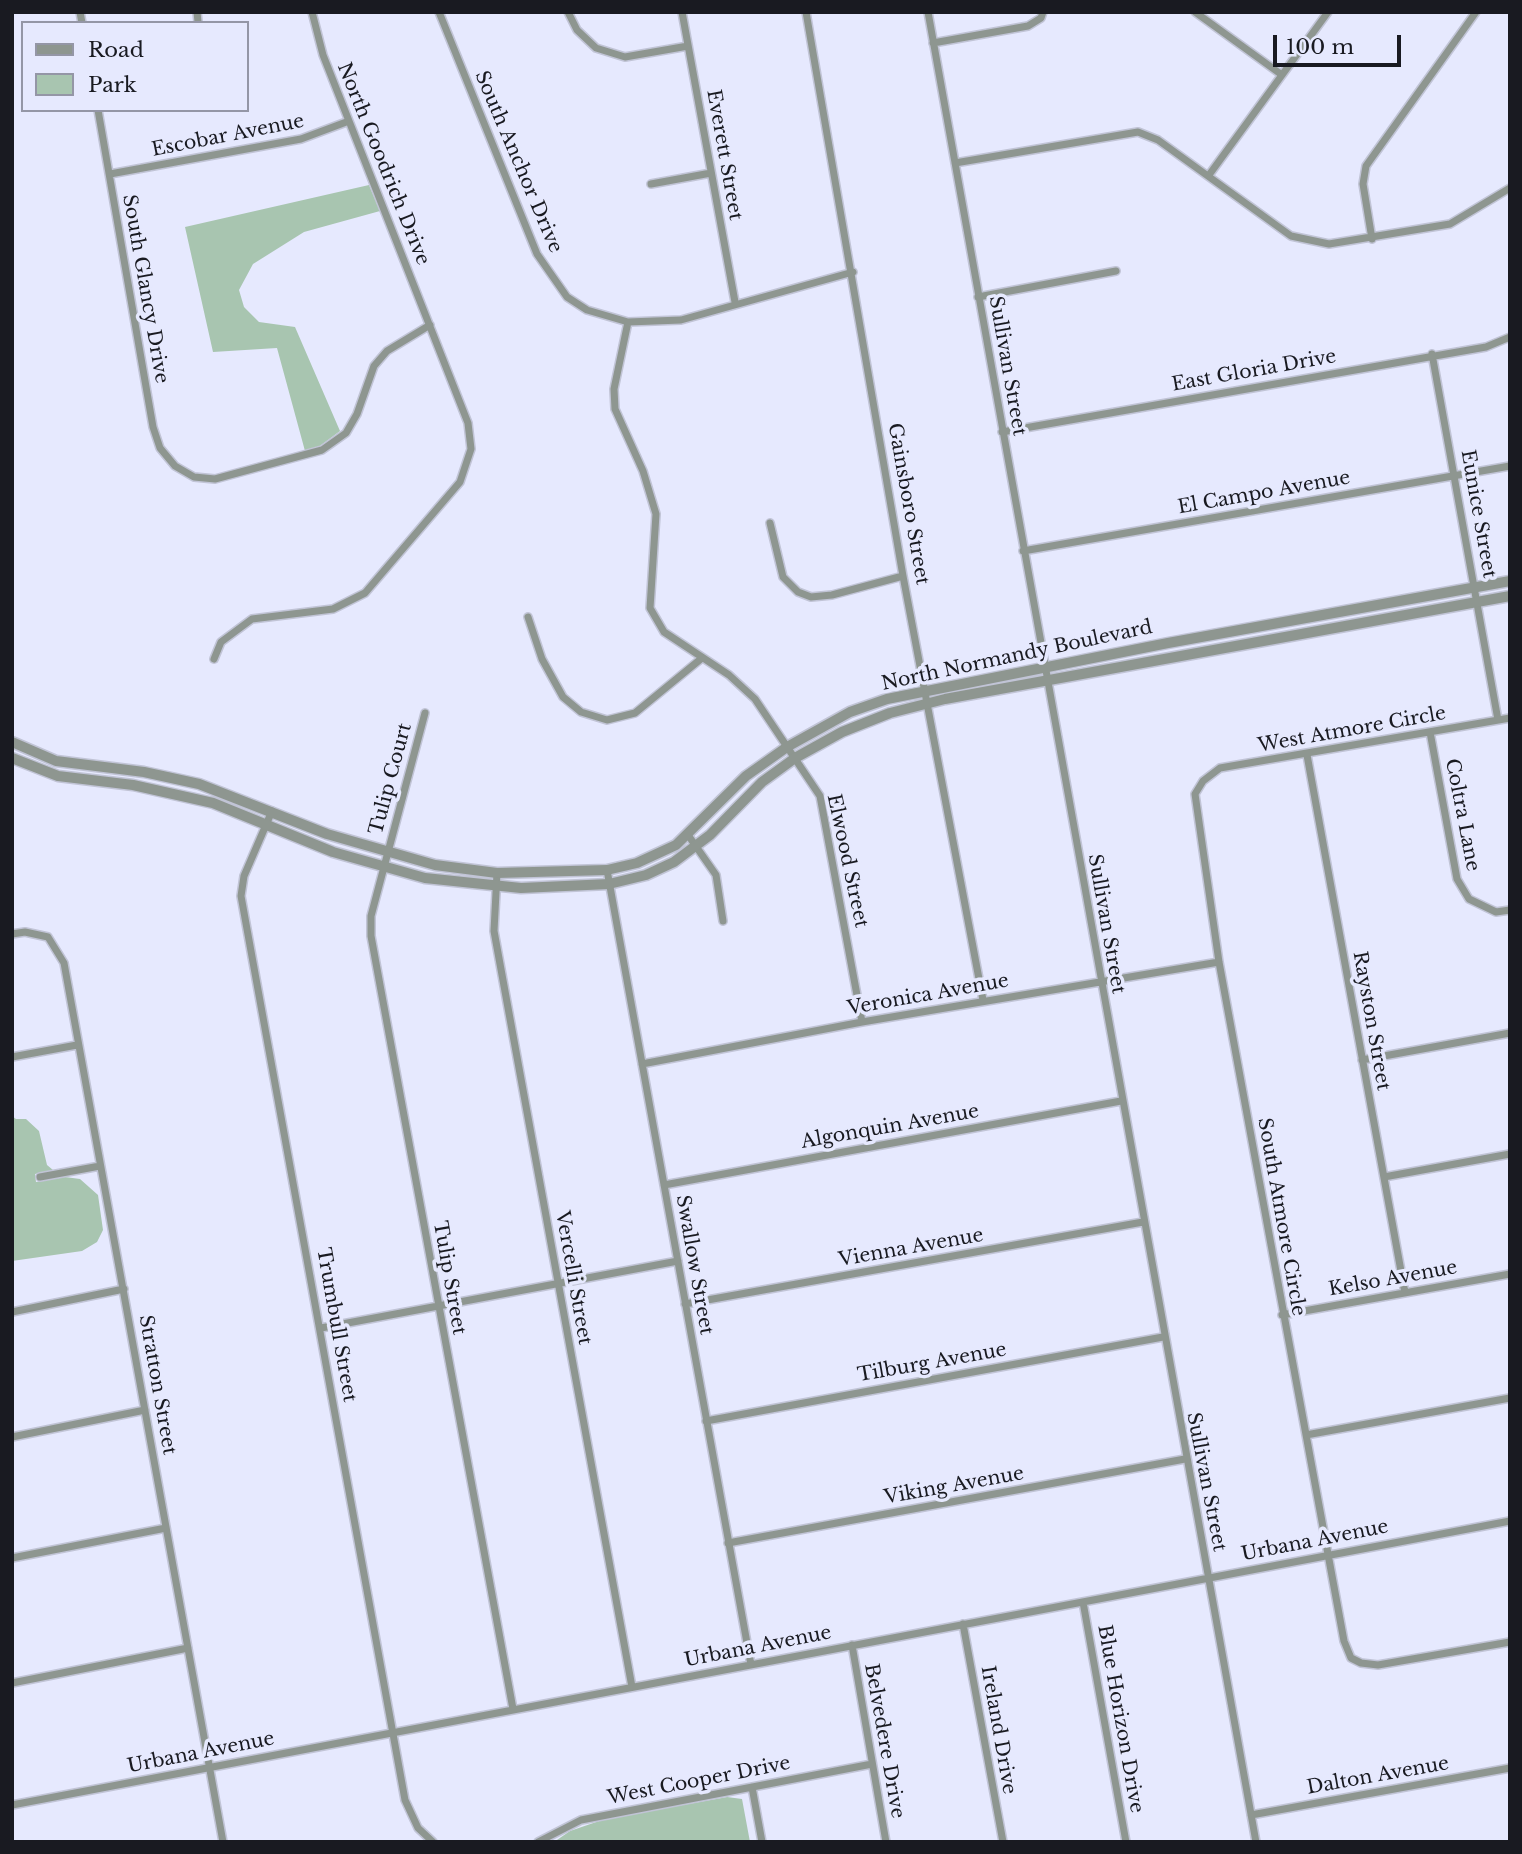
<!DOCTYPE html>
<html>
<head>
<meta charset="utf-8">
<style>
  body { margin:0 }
  #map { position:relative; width:1522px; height:1854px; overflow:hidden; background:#e6e9fe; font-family:"Libre Baskerville",serif }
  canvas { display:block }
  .frame { position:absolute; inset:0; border:14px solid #191a21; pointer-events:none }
  .legend { position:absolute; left:21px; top:21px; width:228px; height:91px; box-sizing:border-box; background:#e6e9fe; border:2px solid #9496a6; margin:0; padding:9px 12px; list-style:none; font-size:21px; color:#191a21 }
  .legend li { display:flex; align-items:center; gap:14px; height:35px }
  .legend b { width:35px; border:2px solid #9496a6 }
  .scale { position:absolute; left:1273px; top:35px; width:128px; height:32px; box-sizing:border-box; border:4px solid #191a21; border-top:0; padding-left:9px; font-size:21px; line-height:24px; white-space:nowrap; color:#191a21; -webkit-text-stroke:5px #e6e9fe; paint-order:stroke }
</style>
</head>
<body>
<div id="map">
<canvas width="1522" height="1854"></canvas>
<div class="frame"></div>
<ul class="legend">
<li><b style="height:9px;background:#8e9690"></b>Road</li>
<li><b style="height:19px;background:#a8c5b0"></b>Park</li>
</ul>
<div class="scale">100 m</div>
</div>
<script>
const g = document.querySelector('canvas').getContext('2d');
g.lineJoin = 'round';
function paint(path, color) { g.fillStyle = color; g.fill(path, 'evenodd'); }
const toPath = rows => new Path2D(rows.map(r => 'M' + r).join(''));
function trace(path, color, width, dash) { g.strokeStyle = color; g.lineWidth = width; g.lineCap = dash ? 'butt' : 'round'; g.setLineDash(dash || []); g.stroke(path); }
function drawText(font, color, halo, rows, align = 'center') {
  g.font = font + ' "Libre Baskerville",serif'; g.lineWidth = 7; g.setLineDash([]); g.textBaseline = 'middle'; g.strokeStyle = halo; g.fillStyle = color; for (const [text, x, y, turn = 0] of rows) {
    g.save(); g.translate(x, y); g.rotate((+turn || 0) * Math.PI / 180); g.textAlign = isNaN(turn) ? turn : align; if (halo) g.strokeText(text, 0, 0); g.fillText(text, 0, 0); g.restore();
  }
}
const green = toPath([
  [369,185,380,211,304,232,253,264,239,290,244,307,259,322,295,327,340,431,320,446,305,451,277,348,213,352,185,227],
  [12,1116,16,1119,26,1119,39,1131,47,1165,53,1170,35,1174,36,1182,65,1177,80,1179,98,1195,103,1230,97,1242,82,1251,12,1261],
  [727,1797,742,1799,750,1842,554,1842,570,1831,605,1819]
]);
const minor = toPath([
  [80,12,82,23],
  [197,12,198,22],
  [439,12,537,254,567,297,587,310,628,322,681,320,853,272],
  [568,12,577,30,596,48,625,57,688,46],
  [682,12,735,302],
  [806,12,903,576,983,1000],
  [928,12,1256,1842],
  [1195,12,1282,75],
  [933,43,1028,26,1041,18,1043,12],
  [98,110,153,427,160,448,175,466,194,477,215,479,322,450,346,433,357,414,374,366,387,351,430,325],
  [955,163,1138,132,1158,140,1291,236,1329,244,1450,224,1510,188],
  [110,174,301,139,349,121],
  [1209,175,1328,12],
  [651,184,711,173],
  [1372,239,1363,184,1366,166,1476,12],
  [978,297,1116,271],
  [628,322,614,389,615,409,643,471,656,514,650,608,664,632,729,675,755,699,820,796,862,1022],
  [1432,354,1498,720],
  [1002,432,1486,347,1510,337],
  [770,523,783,577,798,592,811,597,832,595,903,576],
  [1023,551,1510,466],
  [528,617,542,659,563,697,581,712,607,720,635,713,702,658],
  [214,659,221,642,252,619,333,609,365,593,460,482,471,449,468,423,323,55,312,12],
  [425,713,371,916,371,936,513,1709],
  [1510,718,1220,768,1203,781,1195,794,1219,962,1344,1641,1351,1658,1361,1663,1378,1665,1510,1642],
  [1430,732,1457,879,1469,899,1496,912,1510,910],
  [1307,755,1405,1293],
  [272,811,244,876,241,896,405,1800,418,1828,433,1842],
  [688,835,716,875,723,921],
  [607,870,751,1665],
  [497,873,494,931,632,1687],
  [12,934,25,932,48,937,64,963,223,1842],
  [12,1057,77,1045],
  [1362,1060,1510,1033],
  [642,1064,862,1022,1219,962],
  [40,1177,100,1166],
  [1384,1177,1510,1154],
  [664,1185,1121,1101],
  [685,1304,1143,1222],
  [12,1312,124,1289],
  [1282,1315,1510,1274],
  [321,1328,678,1261],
  [706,1421,1163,1337],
  [1306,1435,1510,1398],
  [12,1437,145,1410],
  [728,1543,1185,1459],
  [12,1558,166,1528],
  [1083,1602,1126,1842],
  [963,1624,1003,1842],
  [852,1645,886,1842],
  [12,1683,188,1648],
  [752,1787,762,1842],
  [12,1805,1510,1521],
  [1251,1815,1510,1768],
  [538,1842,581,1820,872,1764]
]);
const tertiary = toPath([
  [12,742,56,761,144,772,199,784,327,834,435,865,497,873,607,870,637,863,676,845,746,776,787,747,850,712,887,699,1168,643,1510,581],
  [12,758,58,776,133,785,213,803,333,852,425,878,521,888,609,884,646,875,674,862,710,835,762,782,795,758,842,732,890,713,945,699,1510,596]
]);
const streetNames = [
  ["Escobar Avenue",228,136,-11],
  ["Everett Street",724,155,80],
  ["South Anchor Drive",518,162,67],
  ["North Goodrich Drive",383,164,68],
  ["South Glancy Drive",145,289,80],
  ["Sullivan Street",1007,366,80],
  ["East Gloria Drive",1254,371,-10],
  ["El Campo Avenue",1264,493,-10],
  ["Gainsboro Street",908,504,80],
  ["Eunice Street",1478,514,80],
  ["North Normandy Boulevard",1017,656,-12],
  ["West Atmore Circle",1352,730,-10],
  ["Tulip Court",391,779,-75],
  ["Coltra Lane",1462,815,79],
  ["Elwood Street",847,861,78],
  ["Sullivan Street",1106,924,80],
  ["Veronica Avenue",928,995,-10],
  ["Rayston Street",1371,1021,80],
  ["Algonquin Avenue",890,1127,-10],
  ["South Atmore Circle",1281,1217,80],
  ["Vienna Avenue",911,1248,-10],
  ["Swallow Street",694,1265,80],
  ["Tulip Street",449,1278,80],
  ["Vercelli Street",573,1278,80],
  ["Kelso Avenue",1393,1279,-10],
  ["Trumbull Street",336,1325,80],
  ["Tilburg Avenue",932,1363,-10],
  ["Stratton Street",157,1385,80],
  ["Sullivan Street",1206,1482,79],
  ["Viking Avenue",954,1486,-10],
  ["Urbana Avenue",1315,1541,-11],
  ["Urbana Avenue",758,1647,-11],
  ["Blue Horizon Drive",1120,1719,80],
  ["Ireland Drive",998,1730,80],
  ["Belvedere Drive",884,1741,80],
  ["Urbana Avenue",201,1753,-11],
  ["Dalton Avenue",1378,1776,-10],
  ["West Cooper Drive",699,1781,-11]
];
paint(green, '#a8c5b0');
trace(minor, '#c1c4d6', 10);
trace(tertiary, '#c1c4d6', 13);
trace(minor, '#8e9690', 7);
trace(tertiary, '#8e9690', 10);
drawText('19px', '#191a21', '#e6e9fe', streetNames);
</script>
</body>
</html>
